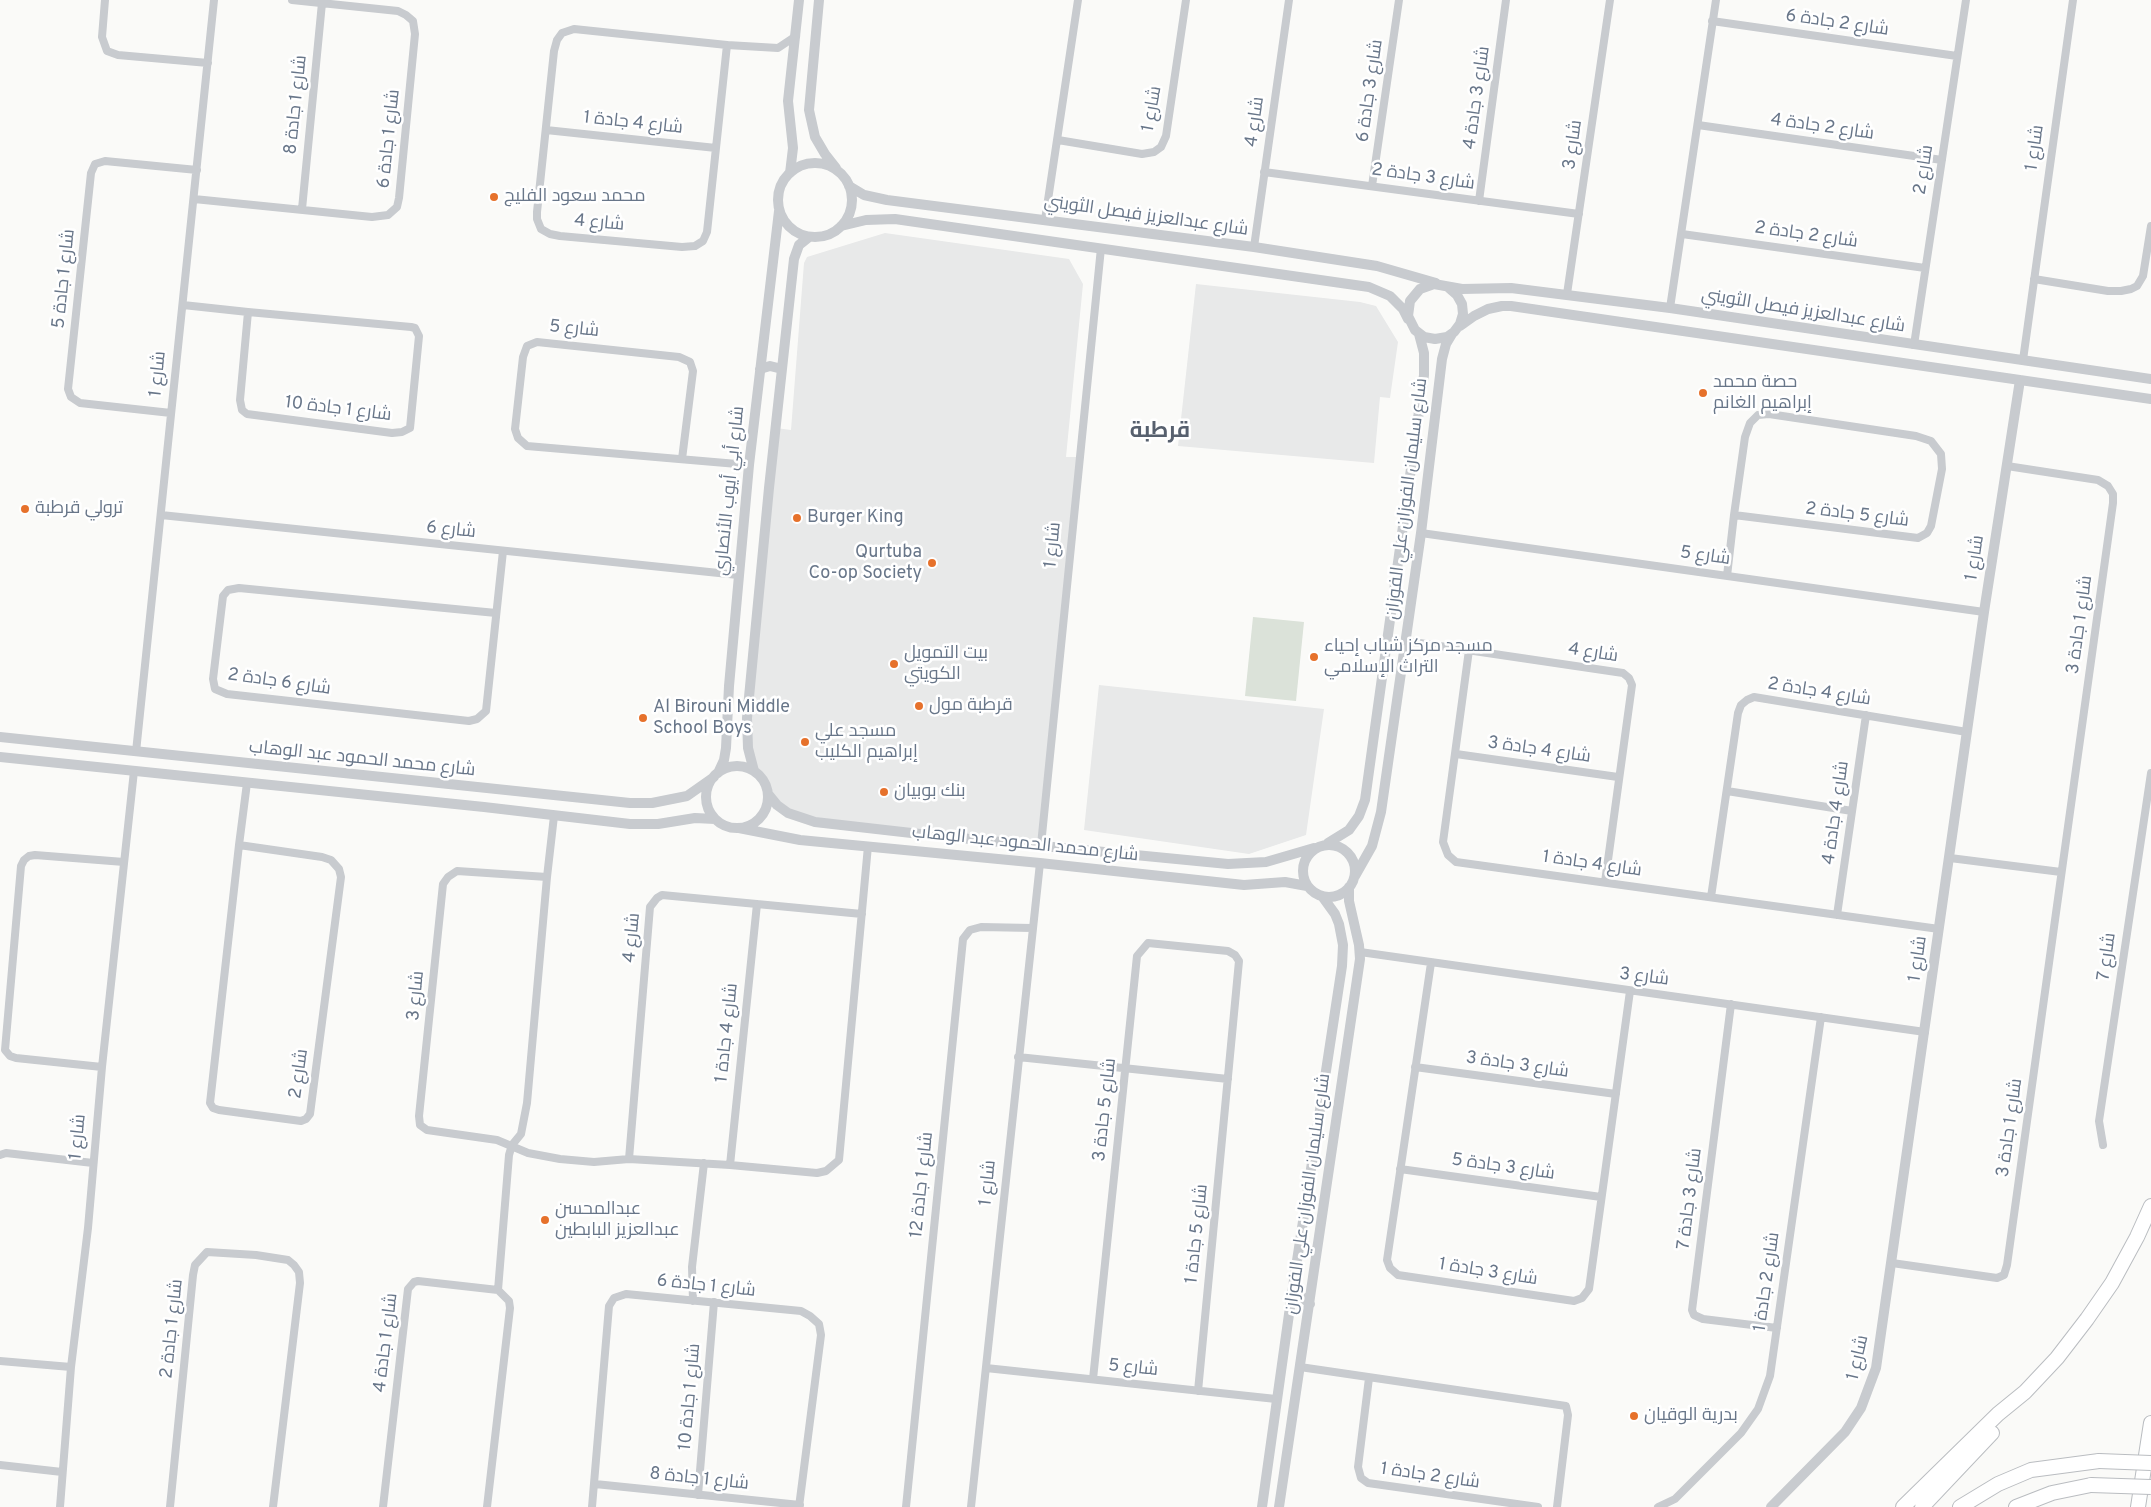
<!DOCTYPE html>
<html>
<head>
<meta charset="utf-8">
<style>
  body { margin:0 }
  canvas { display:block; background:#fafaf8 }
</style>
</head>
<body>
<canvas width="2151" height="1507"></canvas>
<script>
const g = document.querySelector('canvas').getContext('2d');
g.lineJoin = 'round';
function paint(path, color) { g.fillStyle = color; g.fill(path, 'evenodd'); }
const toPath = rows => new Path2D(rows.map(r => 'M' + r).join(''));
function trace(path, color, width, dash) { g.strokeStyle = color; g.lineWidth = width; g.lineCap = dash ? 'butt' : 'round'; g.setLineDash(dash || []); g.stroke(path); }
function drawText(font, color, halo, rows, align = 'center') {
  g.font = font + ' Overpass,Cairo,sans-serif'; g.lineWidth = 5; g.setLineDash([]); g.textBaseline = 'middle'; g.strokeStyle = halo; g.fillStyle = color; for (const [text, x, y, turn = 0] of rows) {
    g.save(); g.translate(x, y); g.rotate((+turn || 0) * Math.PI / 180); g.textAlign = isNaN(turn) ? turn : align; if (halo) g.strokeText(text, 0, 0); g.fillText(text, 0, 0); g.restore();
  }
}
const built = toPath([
  [885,233,1069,259,1083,284,1066,457,1079,457,1041,845,801,818,768,794,765,783,754,771,748,748,776,428,791,430,804,263,807,257],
  [1196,284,1360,302,1376,306,1398,342,1390,398,1380,397,1374,463,1178,446],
  [1099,685,1324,709,1306,835,1249,854,1084,830]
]);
const green = toPath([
  [1253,617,1304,622,1296,701,1245,696]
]);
const minor = toPath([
  [105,0,102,37,107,51,118,55,208,63],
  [1712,21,1957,56],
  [727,45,707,232,703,241,695,246,682,247,560,236,550,234,541,229,537,219,537,212,554,51,557,40,562,33,574,29,727,45,778,48,796,36],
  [1698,125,1942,160],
  [546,130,716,148],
  [1058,140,1142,154,1154,152,1161,147,1166,136,1186,0],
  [1264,172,1579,214],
  [1372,186,1399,0],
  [194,199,372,217,388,215,397,207,399,198,415,34,413,21,406,15,398,11,292,0],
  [1479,201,1506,0],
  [302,209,322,3],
  [1045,220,1078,0],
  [1682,234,1925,268],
  [1254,247,1289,0],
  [2034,279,2108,291,2121,291,2131,289,2137,286,2143,276,2151,226],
  [1567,294,1610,0],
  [183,305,248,312,411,327,415,328,419,336,410,428,402,432,392,433,247,414,242,410,240,400,248,312],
  [1670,308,1716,0],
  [1914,345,1966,0],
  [2023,360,2073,0],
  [171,413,80,403,71,397,68,389,91,173,95,164,105,161,197,170],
  [682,459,693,371,690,362,679,357,537,342,527,346,523,357,515,429,518,438,527,446,749,465],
  [161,515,738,575],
  [1421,533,1984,612],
  [1727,576,1734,515,1745,437,1750,423,1758,415,1769,414,1916,436,1931,441,1941,454,1942,469,1931,526,1927,533,1918,538,1734,515],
  [496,613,239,588,228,590,223,596,213,679,215,689,227,694,469,721,477,719,486,711,503,551],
  [1406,641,1623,673,1629,678,1632,685,1605,882],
  [1469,650,1443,842,1448,855,1456,862,1939,929],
  [136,752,214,0],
  [1456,754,1618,777],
  [1727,791,1852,811],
  [239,845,322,857,331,860,339,869,341,877,310,1114,306,1119,301,1121,219,1110,213,1108,210,1103,239,845,247,783],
  [1041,845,1101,248],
  [1950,858,2061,872],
  [547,877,457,871,448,877,443,884,419,1116,420,1125,427,1130,497,1140,528,1153,560,1159,594,1162,629,1159,730,1165,817,1173,826,1171,839,1160,868,846],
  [1711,897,1738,713,1741,705,1747,700,1754,697,1967,732],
  [1837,915,1866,715],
  [1360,952,1925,1032],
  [1431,963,1387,1260,1390,1268,1398,1275,1574,1301,1582,1298,1589,1289,1630,991],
  [1731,1004,1692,1310,1694,1315,1703,1319,1777,1328],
  [1018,1057,1228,1079],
  [102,1067,16,1058,10,1056,5,1050,21,866,24,860,29,856,35,855,124,862],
  [1415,1067,1616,1094],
  [2103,1145,2099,1121,2151,773],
  [0,1155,6,1153,93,1163],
  [629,1159,650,907,657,898,662,895,862,914],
  [730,1165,757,904],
  [1400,1169,1601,1197],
  [1892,1263,1997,1278,2004,1275,2007,1265,2113,503,2113,494,2108,486,2098,480,2007,466],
  [498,1290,509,1155,512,1145,521,1134,527,1103,547,877,554,816],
  [693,1301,692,1267,704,1163],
  [0,1361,71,1367],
  [1300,1367,1566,1406,1568,1415,1557,1507],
  [986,1368,1276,1399],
  [1369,1378,1358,1467,1361,1478,1368,1483,1538,1507],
  [1093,1379,1137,956,1148,943,1228,951,1235,955,1239,961,1198,1391],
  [0,1465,62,1472],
  [595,1484,800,1505],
  [698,1495,714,1302],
  [60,1507,71,1367,88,1228,102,1067,134,771],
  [170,1507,193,1275,195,1265,207,1252,256,1255,288,1260,294,1265,299,1272,300,1283,273,1507],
  [383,1507,408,1289,414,1282,418,1281,498,1290,509,1301,510,1308,487,1507],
  [592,1507,609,1306,614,1298,626,1294,801,1311,810,1316,819,1324,821,1335,799,1507],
  [906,1507,963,939,970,930,981,927,1032,928],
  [971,1507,1040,863],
  [1658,1507,1675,1499,1741,1433,1758,1409,1770,1376,1821,1017]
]);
const tertiary = toPath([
  [819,0,809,110,815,137,825,154,836,168],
  '778 200a37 37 0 1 1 74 0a37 37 0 1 1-74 0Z',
  [790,173,793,148,788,101,799,0],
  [849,186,864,195,887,200,1254,247,1377,266,1436,283],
  [841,226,866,220,895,219,1369,287,1390,296,1403,309,1408,319],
  [1449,288,1457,295,1462,304,1463,314,1460,324,1454,332,1447,337,1435,339,1424,337,1415,330,1408,316,1410,301,1420,289,1434,284,1462,289,1511,288,1670,308,2151,379],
  [1460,326,1474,316,1488,309,1502,306,1511,306,2151,399],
  [760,369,770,366,782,369],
  [0,737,630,803,652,803,687,796,714,777],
  [0,757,484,807,630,824,658,824,695,818,715,819],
  '706 797a31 31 0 1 1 62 0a31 31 0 1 1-62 0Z',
  [754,771,748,748,747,718,769,488,794,259,799,245,809,237],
  [718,773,724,760,726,748,729,686,749,465,779,211],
  [768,794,777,805,788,813,815,822,929,835,1228,864,1266,862,1314,848],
  [739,828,800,840,1040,863,1244,885,1285,882,1307,886],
  [1328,843,1349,830,1359,816,1365,800,1424,375,1424,353,1419,334],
  '1303 871a26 26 0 1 1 52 0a26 26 0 1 1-52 0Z',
  [1355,876,1372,846,1381,812,1421,533,1442,359,1446,344,1452,334],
  [1291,1300,1301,1296,1310,1304],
  [1262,1507,1291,1300,1342,966,1343,945,1339,924,1335,914,1322,896],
  [1279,1507,1360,959,1359,945,1349,901,1349,887],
  [1771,1507,1845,1432,1861,1408,1876,1368,1984,612,2020,380]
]);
const motorway = toPath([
  [1903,1507,1998,1414,2025,1392,2057,1358,2087,1319,2112,1283,2137,1237,2151,1206],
  [1922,1507,1992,1433],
  [1960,1507,1998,1484,2031,1470,2099,1461],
  [2016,1507,2052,1493,2091,1485],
  [2138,1507,2151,1423]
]);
const motorwayBridge = toPath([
  [2099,1461,2151,1463],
  [2091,1485,2151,1487]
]);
const markers = [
  [494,197,5,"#e6712b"],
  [1703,393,5,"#e6712b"],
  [25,509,5,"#e6712b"],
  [797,518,5,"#e6712b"],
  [932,563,5,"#e6712b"],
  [1314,657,5,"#e6712b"],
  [894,664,5,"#e6712b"],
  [919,706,5,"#e6712b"],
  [643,718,5,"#e6712b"],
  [805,742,5,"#e6712b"],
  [884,792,5,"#e6712b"],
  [545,1220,5,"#e6712b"],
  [1634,1416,5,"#e6712b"]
];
const streetNames = [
  ["شارع 2 جادة 6",1837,24,8],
  ["شارع 3 جادة 6",1371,91,-82],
  ["شارع 3 جادة 4",1478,98,-82],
  ["شارع 1 جادة 8",297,105,-84],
  ["شارع 1",1153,109,-80],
  ["شارع 4",1256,122,-82],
  ["شارع 4 جادة 1",633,124,6],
  ["شارع 2 جادة 4",1822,128,8],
  ["شارع 1 جادة 6",390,139,-84],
  ["شارع 3",1574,145,-82],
  ["شارع 1",2036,148,-82],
  ["شارع 2",1925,170,-81],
  ["شارع 3 جادة 2",1423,178,8],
  ["شارع عبدالعزيز فيصل الثويني",1146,217,8],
  ["شارع 4",599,224,5],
  ["شارع 2 جادة 2",1806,236,8],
  ["شارع 1 جادة 5",65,279,-84],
  ["شارع عبدالعزيز فيصل الثويني",1803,312,9],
  ["شارع 5",574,330,6],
  ["شارع 1",159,374,-84],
  ["شارع 1 جادة 10",338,410,7],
  ["شارع أبي أيوب الأنصاري",731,491,-84],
  ["شارع سليمان الفوزان علي الفوزان",1408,499,-83],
  ["شارع 5 جادة 2",1857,516,7],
  ["شارع 6",451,531,6],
  ["شارع 1",1054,545,-84],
  ["شارع 5",1705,557,8],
  ["شارع 1",1976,558,-81],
  ["شارع 1 جادة 3",2081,625,-82],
  ["شارع 4",1593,654,9],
  ["شارع 6 جادة 2",279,683,8],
  ["شارع 4 جادة 2",1819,693,9],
  ["شارع 4 جادة 3",1539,751,8],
  ["شارع محمد الحمود عبد الوهاب",362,760,6],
  ["شارع 4 جادة 4",1837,813,-82],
  ["شارع محمد الحمود عبد الوهاب",1025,845,6],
  ["شارع 4 جادة 1",1592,865,8],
  ["شارع 4",633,938,-84],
  ["شارع 7",2108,957,-82],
  ["شارع 1",1919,959,-82],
  ["شارع 3",1644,978,7],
  ["شارع 3",417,996,-84],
  ["شارع 4 جادة 1",728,1033,-84],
  ["شارع 3 جادة 3",1517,1066,8],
  ["شارع 2",300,1074,-82],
  ["شارع 5 جادة 3",1106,1110,-84],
  ["شارع 1 جادة 3",2011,1128,-82],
  ["شارع 1",79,1137,-84],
  ["شارع 3 جادة 5",1503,1168,8],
  ["شارع 1",989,1183,-84],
  ["شارع 1 جادة 12",923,1185,-84],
  ["شارع سليمان الفوزان علي الفوزان",1309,1194,-82],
  ["شارع 3 جادة 7",1691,1199,-83],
  ["شارع 5 جادة 1",1198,1234,-84],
  ["شارع 3 جادة 1",1488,1273,9],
  ["شارع 2 جادة 1",1768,1282,-82],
  ["شارع 1 جادة 6",706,1287,6],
  ["شارع 1 جادة 2",173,1329,-84],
  ["شارع 1 جادة 4",387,1343,-83],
  ["شارع 1",1859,1358,-77],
  ["شارع 5",1133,1369,6],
  ["شارع 1 جادة 10",691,1397,-85],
  ["شارع 2 جادة 1",1430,1477,8],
  ["شارع 1 جادة 8",699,1480,6]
];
const poiNames = [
  ["محمد سعود الفليج",504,197],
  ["حصة محمد",1713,383],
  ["إبراهيم الغانم",1713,404],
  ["ترولي قرطبة",35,509],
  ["Burger King",807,518],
  ["Qurtuba",922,553,"right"],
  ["Co-op Society",922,574,"right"],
  ["مسجد مركز شباب إحياء",1324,647],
  ["التراث الإسلامي",1324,668],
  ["بيت التمويل",904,654],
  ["الكويتي",904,675],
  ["قرطبة مول",929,706],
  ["Al Birouni Middle",653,708],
  ["School Boys",653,729],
  ["مسجد علي",815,732],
  ["إبراهيم الكليب",815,753],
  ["بنك بوبيان",894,792],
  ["عبدالمحسن",555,1210],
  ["عبدالعزيز البابطين",555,1231],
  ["بدرية الوقيان",1644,1416]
];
const districtNames = [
  ["قرطبة",1160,433]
];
paint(built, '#e8e9e9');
paint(green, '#dbe2d9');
trace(motorway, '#babdc1', 16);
trace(minor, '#c8cbcf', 8);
trace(tertiary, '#c8cbcf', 10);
trace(motorway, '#fff', 14);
trace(motorwayBridge, '#babdc1', 16, []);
trace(motorwayBridge, '#fff', 14);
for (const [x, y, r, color] of markers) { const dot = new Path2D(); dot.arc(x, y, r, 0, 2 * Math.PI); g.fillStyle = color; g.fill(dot); trace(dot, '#fff', 2); }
drawText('18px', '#687689', '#fff', streetNames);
drawText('18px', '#687689', '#fff', poiNames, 'left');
drawText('bold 22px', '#57606e', '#fff', districtNames);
</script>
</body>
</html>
